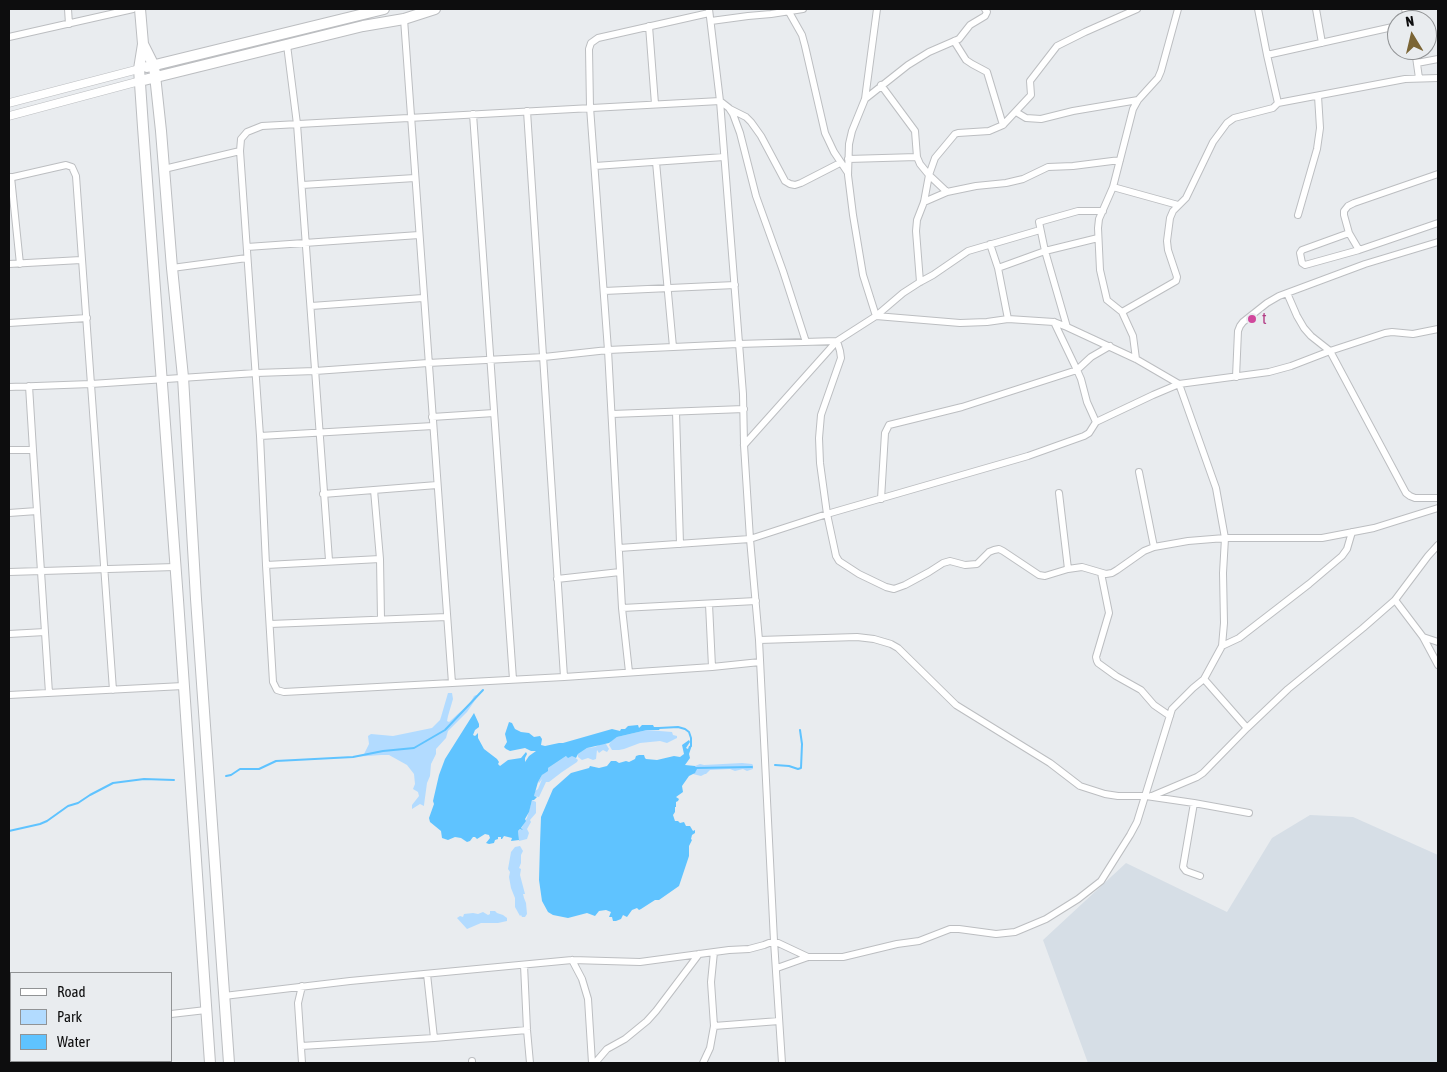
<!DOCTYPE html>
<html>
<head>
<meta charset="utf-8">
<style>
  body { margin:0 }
  #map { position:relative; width:1447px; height:1072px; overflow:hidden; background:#e9ecef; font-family:"Asap Condensed",sans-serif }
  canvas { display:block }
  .frame { position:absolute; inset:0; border:10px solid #0d0d0e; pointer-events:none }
  .legend { position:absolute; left:10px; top:972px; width:162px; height:90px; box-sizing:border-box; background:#e9ecef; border:1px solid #919395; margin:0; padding:6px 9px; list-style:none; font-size:15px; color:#0d0d0e }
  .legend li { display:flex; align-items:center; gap:10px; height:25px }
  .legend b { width:25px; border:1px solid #919395 }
  .north { position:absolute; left:1387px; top:10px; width:50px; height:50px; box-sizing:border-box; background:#e9ecef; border:1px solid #919395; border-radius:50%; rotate:351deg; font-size:14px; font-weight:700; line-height:20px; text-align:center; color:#0d0d0e }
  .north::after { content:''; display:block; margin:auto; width:18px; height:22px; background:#7b6535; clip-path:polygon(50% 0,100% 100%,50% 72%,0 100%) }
</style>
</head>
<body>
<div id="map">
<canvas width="1447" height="1072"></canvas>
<div class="frame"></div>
<ul class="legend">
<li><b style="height:6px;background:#fff"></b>Road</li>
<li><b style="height:14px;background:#b2dbff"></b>Park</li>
<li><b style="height:14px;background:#5fc3ff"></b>Water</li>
</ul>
<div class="north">N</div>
</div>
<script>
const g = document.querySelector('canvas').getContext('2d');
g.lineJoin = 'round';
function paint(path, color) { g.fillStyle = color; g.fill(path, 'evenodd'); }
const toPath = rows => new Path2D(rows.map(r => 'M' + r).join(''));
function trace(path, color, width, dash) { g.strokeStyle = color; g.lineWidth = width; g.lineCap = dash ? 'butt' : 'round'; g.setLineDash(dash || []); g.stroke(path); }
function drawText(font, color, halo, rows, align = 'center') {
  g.font = font + ' "Asap Condensed",sans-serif'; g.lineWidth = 4; g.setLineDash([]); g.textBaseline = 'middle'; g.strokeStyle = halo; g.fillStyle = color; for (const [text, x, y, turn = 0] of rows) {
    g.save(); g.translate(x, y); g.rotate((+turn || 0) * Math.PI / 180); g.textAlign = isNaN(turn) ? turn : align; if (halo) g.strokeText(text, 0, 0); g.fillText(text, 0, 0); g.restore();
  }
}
const built = toPath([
  [1310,815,1353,817,1438,855,1438,1063,1088,1063,1043,940,1126,863,1227,912,1272,838]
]);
const green = toPath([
  [448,693,452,693,453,699,448,716,447,721,449,722,470,703,474,696,476,695,478,696,467,712,448,731,446,738,436,749,436,754,431,764,430,776,427,783,424,805,424,806,420,804,412,809,412,805,419,796,418,792,413,789,415,784,414,774,407,765,389,755,381,755,353,757,361,756,364,754,369,744,368,736,371,734,393,736,432,728,440,720,441,717],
  [647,730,672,732,673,735,677,736,677,738,667,743,660,741,640,743,624,749,619,750,612,750,609,745,611,741,617,737],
  [601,744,606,744,609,749,607,752,603,750,599,753,597,750,596,759,593,760,588,758,582,760,578,757,578,754,587,748,595,747],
  [566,756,573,756,578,760,577,762,562,772,549,782,546,782,539,797,534,796,535,791,538,789,542,779,539,783,538,782,542,775,548,768],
  [742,763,752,764,753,765,753,769,747,771,743,769,735,771,730,769,710,770,706,774,705,774,701,776,693,774,696,771,695,766,700,764,704,765],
  [532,800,536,802,536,813,530,820,531,822,527,829,529,833,527,839,519,841,518,831,521,829,527,818],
  [520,846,523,851,521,855,521,863,519,868,521,869,520,875,525,894,523,894,524,898,526,903,527,914,525,917,522,917,521,915,520,916,515,907,515,898,511,888,509,877,510,872,508,869,511,852,515,847],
  [490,911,495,911,497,913,503,915,507,918,507,921,498,923,481,923,467,929,457,918,460,916,463,917,464,914,473,913,478,914,483,912,488,915,490,914]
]);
const water = toPath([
  [474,713,479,724,479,727,475,730,473,735,475,736,478,733,478,738,484,749,497,759,499,762,498,764,500,766,508,760,521,758,526,752,527,754,525,758,525,762,529,756,536,751,531,751,525,748,510,751,506,749,504,747,507,742,505,734,509,722,512,723,515,729,521,732,529,733,534,737,540,736,542,739,541,745,545,746,559,743,563,743,612,729,620,731,621,729,625,729,628,726,638,725,639,728,642,725,653,725,654,727,661,727,659,730,647,730,617,737,609,743,587,748,578,754,576,758,572,756,568,758,566,756,548,768,548,771,542,775,538,782,534,796,537,797,534,800,532,800,529,812,525,819,526,821,521,828,523,830,520,829,518,831,519,840,511,841,512,838,504,836,502,839,501,839,501,837,498,837,498,839,495,840,494,843,489,844,486,843,490,838,489,835,485,834,477,839,475,837,473,837,470,841,467,842,461,838,455,837,448,840,442,838,441,831,430,822,429,818,434,804,433,801,439,775,445,759],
  [689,740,690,742,686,748,688,749,689,746,692,745,689,754,690,758,685,765,695,766,697,769,695,773,689,776,682,786,683,792,676,797,679,799,678,801,676,802,676,807,675,807,675,812,673,815,675,821,678,821,680,823,684,822,686,826,690,826,693,831,695,830,695,833,692,835,691,839,692,840,689,846,689,856,679,886,659,900,655,900,641,909,639,910,637,908,632,910,627,917,623,915,621,919,616,921,613,921,612,917,609,917,611,912,606,910,599,911,595,916,587,913,568,918,553,915,548,912,542,901,539,880,540,844,541,817,553,789,571,773,589,768,590,766,599,768,607,766,611,761,616,761,619,763,626,761,629,762,635,759,636,756,639,755,644,755,645,758,646,759,657,760,674,756,680,757,684,754,682,745]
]);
const stream = toPath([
  [659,728,678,727,685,729,689,732,691,738,691,746],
  [775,765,789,766,798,769,801,768,802,744,800,730],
  [695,768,752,767],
  [226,776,231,775,240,769,259,769,276,761,353,757,383,751,414,748,445,730,483,690],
  [9,831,40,824,47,821,68,806,78,803,90,795,113,783,144,779,174,780]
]);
const minor = toPath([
  [68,9,69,24],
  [709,9,720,101,743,394,744,445,750,539,759,640,774,941,782,1063],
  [877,9,865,99,852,131,849,144,848,175,853,215,863,275,876,316,903,293,920,282,933,275,968,251,1040,230],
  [1258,9,1267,55,1278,103,1405,79,1438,78],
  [1316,9,1322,43],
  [1405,9,1408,20],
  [789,12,802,35,805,46,825,133,834,152,848,173],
  [404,19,452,683],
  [711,21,748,16,771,14,803,9],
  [649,26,655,104],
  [9,37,133,9],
  [954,41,966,60,972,64,987,72,1003,125],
  [287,45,297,124,329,560],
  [1415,50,1419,78],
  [1267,55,1397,26],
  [1417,63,1438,59],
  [881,85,915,131,917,157,920,164,929,175,947,192],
  [865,99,908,65,929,52,959,39,970,25,985,16,987,12,985,9],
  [730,109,746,117,751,122,761,136,785,181,790,184,795,185,801,183,840,163],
  [527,111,564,677],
  [1016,112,1026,118,1041,119,1073,111,1138,100],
  [473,114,513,679],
  [848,159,917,157],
  [656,162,673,347],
  [595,166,724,157],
  [164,169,240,151],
  [11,177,20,264],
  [9,178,66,165,72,167,76,176,113,690],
  [302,185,415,178],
  [1113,187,1178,205],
  [924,202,947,192,976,186,1006,183,1023,179,1048,167,1073,166,1120,160],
  [1298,215,1317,149,1320,128,1318,96],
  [1349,233,1302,250,1300,253,1302,263,1305,265,1359,250,1438,223],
  [990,244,998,268,1008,319],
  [247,247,419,235],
  [1359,250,1349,233,1344,215,1344,211,1348,206,1354,203,1438,174],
  [9,264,81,260],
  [172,268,247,258],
  [998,268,1045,251,1098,238],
  [920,282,916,231,917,220,924,202,929,175,935,158,955,134,958,133,989,131,1003,125,1031,95,1030,81,1057,46,1085,32,1137,9],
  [604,291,735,285],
  [1287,293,1297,316,1304,328,1311,336,1330,351,1406,493,1410,496,1415,498,1438,498],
  [311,306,423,298],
  [1122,312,1176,281,1177,277,1168,250,1167,241,1170,218,1173,211,1186,198,1213,142,1227,123,1234,118,1273,108,1278,103],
  [1054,322,1077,370,1091,357,1110,346],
  [9,323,87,318],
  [1067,327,1045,251,1039,222,1078,211,1103,211],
  [1136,359,1133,336,1122,312,1107,300,1100,270,1098,228,1099,219,1113,187,1133,109,1138,100,1158,78,1161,71,1178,9],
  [1236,377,1238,331,1240,326,1243,322,1267,303,1279,296,1365,264,1438,242],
  [29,386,33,450],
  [9,387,91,384,256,373,315,371,428,363,544,357,608,350,738,344,837,341,840,351,841,358,821,415,819,438,820,463,827,514,836,556,839,561,859,574,886,587,894,589,905,585,929,572,943,563,950,561,965,565,977,564,989,552,994,550,999,549,1003,551,1039,575,1045,576,1068,569,1082,567,1106,574,1112,573,1117,570,1144,551,1154,547,1188,541,1225,538,1322,538,1374,528,1438,508],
  [676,412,680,544],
  [612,414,744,409],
  [432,417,494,413],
  [260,436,433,426],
  [744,445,837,341,876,316,960,323,987,322,1008,319,1054,322,1067,327,1136,359,1179,384,1216,488,1225,538,1223,573,1224,623,1222,646,1204,679,1193,688,1172,709,1137,822,1130,835,1101,881,1078,899,1046,919,1015,932,996,934,959,929,950,929,919,941,897,944,843,957,808,957,777,968],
  [9,450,33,450,49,693],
  [1139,472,1154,547],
  [374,490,380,559,381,619],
  [1059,493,1068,569],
  [323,494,437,485],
  [881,499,885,433,889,425,962,407,1077,370,1081,379,1087,402,1096,422],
  [9,513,37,511],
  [1438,545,1428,556,1395,600,1423,637,1438,665],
  [619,548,750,539,827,514,1028,456,1084,436,1089,433,1096,422,1153,395,1179,384,1269,372,1291,366,1330,351,1385,333,1392,332,1413,334,1438,329],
  [266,565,380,559],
  [9,572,175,567],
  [1101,573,1109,613,1096,657,1097,661,1098,663,1116,676,1141,690,1154,705,1170,716],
  [557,579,620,572],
  [709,604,712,667],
  [622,608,756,601],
  [270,624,447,617],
  [9,634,45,632],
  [1423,637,1438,642],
  [759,640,857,637,874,639,891,644,898,648,956,705,1050,763,1080,786,1105,794,1118,796,1146,796,1194,803,1249,813],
  [1222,646,1239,638,1309,584,1342,556,1347,549,1352,532],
  [760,662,712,667,564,677,284,692,277,690,273,682,266,565,260,436,240,151,241,139,247,132,262,126,720,101,729,108,733,114,740,133,756,196,783,271,806,342],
  [629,672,622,608,608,350,590,107,589,49,591,43,598,38,709,13],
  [9,695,183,686],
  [1247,728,1288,689,1363,628,1395,600],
  [1152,796,1197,777,1203,773,1247,728,1204,679],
  [1194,803,1183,867,1186,871,1200,876],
  [572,960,582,979,588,999,592,1063],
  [524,965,527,1030,530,1063],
  [427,974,434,1038],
  [302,986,298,1003,302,1063],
  [224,996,350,981,572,960,640,962,729,950,749,949,764,945,774,941,808,957],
  [9,1002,11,1002],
  [171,1014,206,1010],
  [714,1026,779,1021],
  [301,1046,434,1038,527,1030],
  [74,1061,75,1063],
  [138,1061,138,1063],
  [472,1061,472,1063],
  [14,1063,59,1061],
  [595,1063,607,1049,625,1039,647,1021,656,1011,699,954],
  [703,1063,710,1048,714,1026,711,982,714,952]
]);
const tertiary = toPath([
  [9,103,139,69],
  [9,116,140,81]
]);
const primary = toPath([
  [140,9,143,44,139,69,143,127,178,600,210,1063],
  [143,44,154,66,161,131,172,268,183,377,196,599,229,1063],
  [147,67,384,9],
  [140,81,363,26,404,19,435,9]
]);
const markers = [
  [1252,319,5,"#d1479c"]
];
const hotelNames = [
  ["t",1262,319]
];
paint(built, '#d6dee6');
paint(green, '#b2dbff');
paint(water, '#5fc3ff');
trace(stream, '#5fc3ff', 2);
trace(minor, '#bcbec1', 8);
trace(tertiary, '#bcbec1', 9);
trace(primary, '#bcbec1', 12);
trace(minor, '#fff', 6);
trace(tertiary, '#fff', 8);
trace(primary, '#fff', 10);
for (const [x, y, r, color] of markers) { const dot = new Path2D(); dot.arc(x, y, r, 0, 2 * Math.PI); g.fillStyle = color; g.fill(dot); trace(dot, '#e9ecef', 2); }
drawText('16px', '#b23c85', '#e9ecef', hotelNames, 'left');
</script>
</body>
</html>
